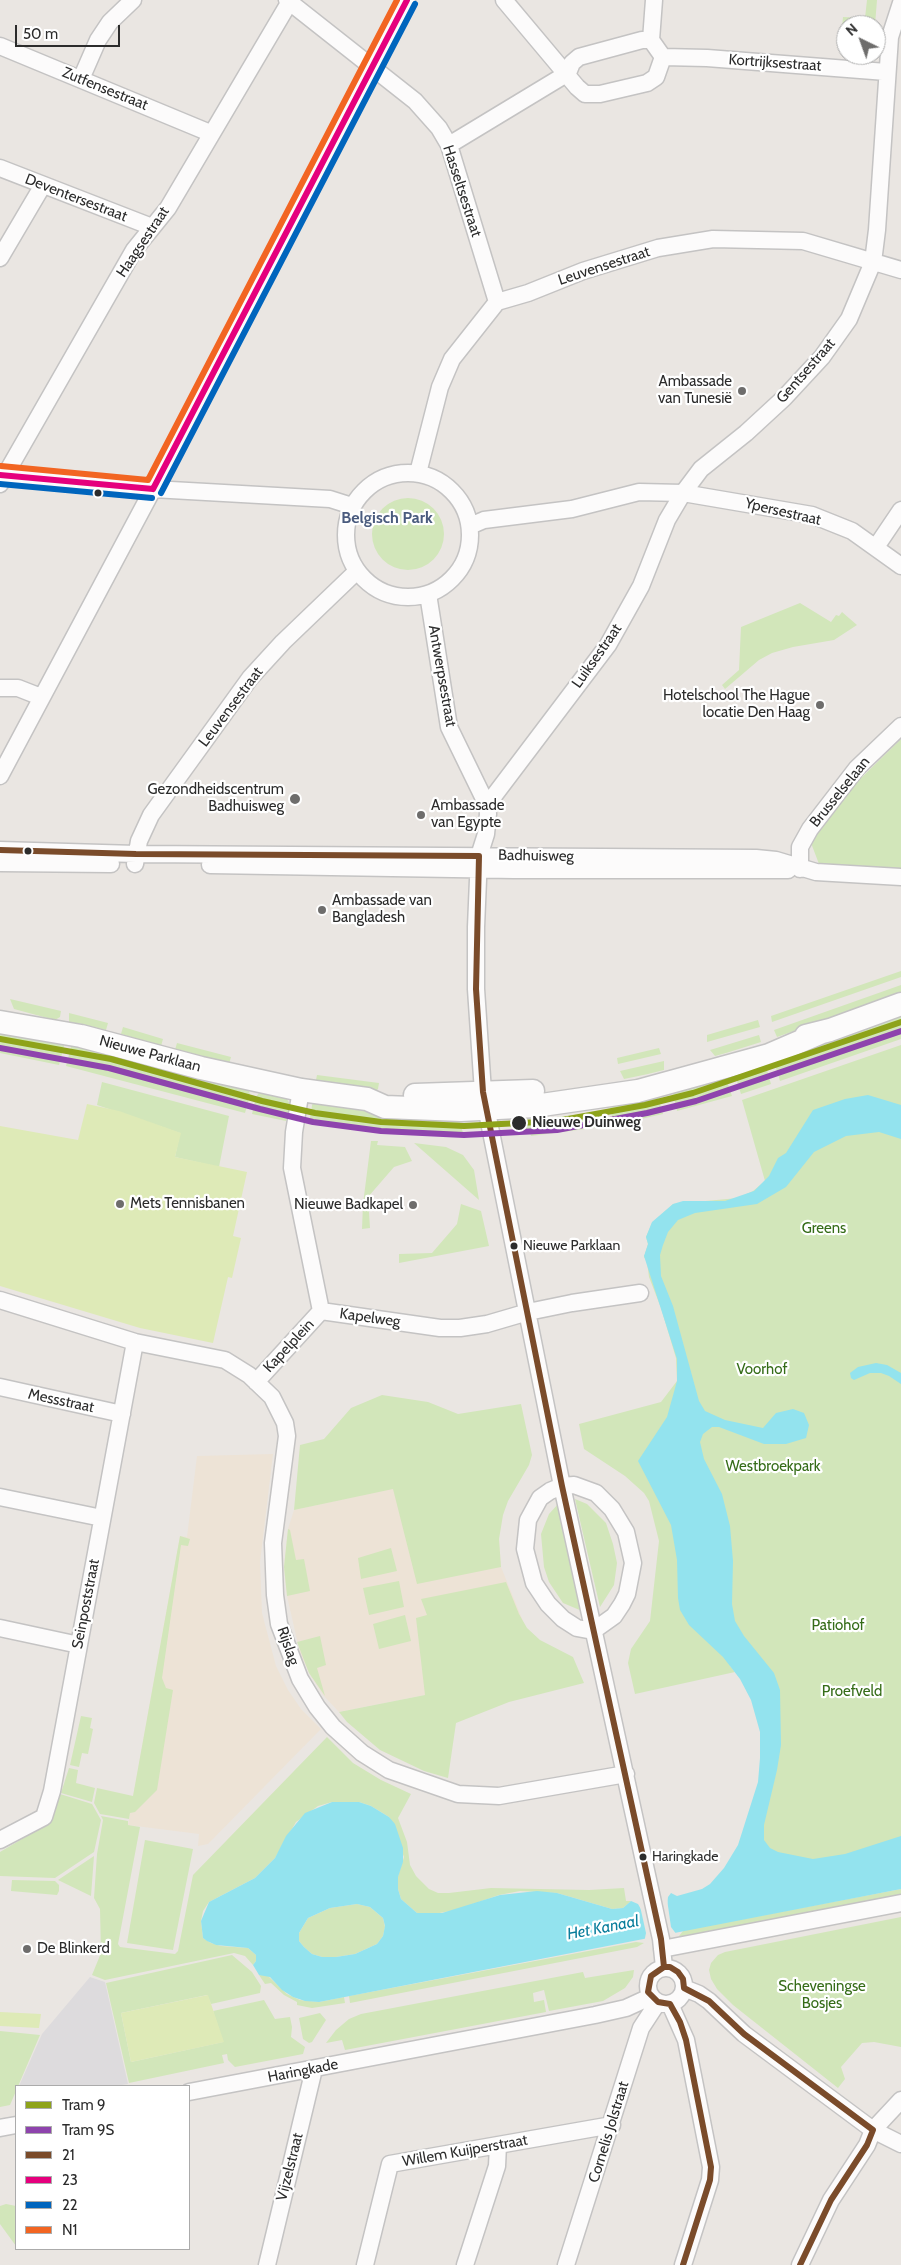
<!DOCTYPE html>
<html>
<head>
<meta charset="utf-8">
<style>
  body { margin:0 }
  #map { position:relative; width:901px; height:2265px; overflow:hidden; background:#eae6e2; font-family:Cabin,sans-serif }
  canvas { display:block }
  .legend { position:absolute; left:15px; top:2085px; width:175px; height:165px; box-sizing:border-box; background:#fff; border:1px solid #ababab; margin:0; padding:6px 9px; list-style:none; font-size:15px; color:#2c2c2c }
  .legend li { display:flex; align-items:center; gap:10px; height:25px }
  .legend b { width:25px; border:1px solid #ababab }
  .north { position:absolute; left:836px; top:15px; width:50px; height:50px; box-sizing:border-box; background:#fff; border:1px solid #ababab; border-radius:50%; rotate:318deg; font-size:14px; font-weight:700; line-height:20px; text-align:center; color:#2c2c2c }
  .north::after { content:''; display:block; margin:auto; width:18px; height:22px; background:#6e6d6c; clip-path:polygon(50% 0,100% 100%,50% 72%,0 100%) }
  .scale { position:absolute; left:15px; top:25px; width:105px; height:22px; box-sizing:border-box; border:2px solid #2c2c2c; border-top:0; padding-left:6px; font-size:15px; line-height:18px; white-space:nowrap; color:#2c2c2c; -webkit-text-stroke:4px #fff; paint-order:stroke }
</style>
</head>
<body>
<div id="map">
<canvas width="901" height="2265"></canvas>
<ul class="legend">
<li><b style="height:6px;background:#8ea31a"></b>Tram 9</li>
<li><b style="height:6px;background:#8e44ad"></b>Tram 9S</li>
<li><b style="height:6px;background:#7a4b2a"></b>21</li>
<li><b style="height:6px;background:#e5007d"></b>23</li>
<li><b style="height:6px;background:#0065bd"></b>22</li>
<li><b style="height:6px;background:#f26522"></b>N1</li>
</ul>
<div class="north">N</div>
<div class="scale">50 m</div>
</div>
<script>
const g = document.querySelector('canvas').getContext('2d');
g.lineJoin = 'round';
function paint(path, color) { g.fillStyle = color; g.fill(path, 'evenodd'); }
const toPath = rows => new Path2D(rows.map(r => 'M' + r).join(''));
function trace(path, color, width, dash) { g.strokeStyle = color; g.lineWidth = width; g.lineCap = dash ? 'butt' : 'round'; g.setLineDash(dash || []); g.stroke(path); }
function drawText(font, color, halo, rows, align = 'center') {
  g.font = font + ' Cabin,sans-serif'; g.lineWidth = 4.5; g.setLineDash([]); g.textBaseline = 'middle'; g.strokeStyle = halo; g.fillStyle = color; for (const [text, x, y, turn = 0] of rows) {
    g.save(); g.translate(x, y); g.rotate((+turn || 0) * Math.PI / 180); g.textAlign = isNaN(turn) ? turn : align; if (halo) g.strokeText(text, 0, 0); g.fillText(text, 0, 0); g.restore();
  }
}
const industrial = toPath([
  [90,1977,105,1982,128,2084,116,2086,19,2086,42,2034]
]);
const education = toPath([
  [273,1454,260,1562,262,1613,276,1666,288,1690,301,1709,321,1729,208,1844,198,1846,199,1834,128,1825,180,1536,187,1537,197,1456],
  [393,1488,499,1539,501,1567,523,1621,425,1695,339,1712,323,1695,309,1673,300,1653,287,1596,284,1567,288,1529,294,1510]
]);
const green = toPath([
  [867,0,877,0,875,25,846,25,845,54,840,48,843,17,865,18],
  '372 534a36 36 0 1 1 72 0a36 36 0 1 1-72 0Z',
  [800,603,831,622,836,615,839,616,842,612,857,625,834,640,793,647,772,653,759,660,725,689,722,685,739,670,741,627],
  [901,739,901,869,834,868,819,864,811,843,819,824,823,826,858,781],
  [901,971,901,977,772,1022,771,1016],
  [901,985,901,993,777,1037,774,1030],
  [10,999,61,1011,60,1017,55,1020,14,1009],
  [69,1013,108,1023,106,1030,78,1023,77,1026,69,1024],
  [901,1013,901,1039,780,1081,773,1058],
  [758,1020,760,1027,707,1042,707,1035],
  [123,1027,163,1039,161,1046,121,1034],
  [0,1030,62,1037,64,1046,59,1065,0,1053],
  [759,1035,761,1042,726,1053,715,1056,710,1050],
  [75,1040,248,1087,250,1095,245,1113,66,1066,71,1047],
  [177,1043,231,1057,229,1064,175,1050],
  [901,1045,901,1862,854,1870,755,1851,771,1731,742,1663,730,1666,735,1672,635,1694,628,1663,631,1649,650,1621,659,1541,649,1501,644,1493,625,1476,584,1449,579,1424,661,1402,677,1381,676,1358,661,1308,649,1277,647,1262,644,1257,648,1244,646,1237,652,1223,673,1204,738,1198,753,1191,765,1181,742,1100],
  [659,1048,661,1054,618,1064,617,1058],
  [764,1060,771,1084,741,1094,735,1075],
  [664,1061,664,1070,648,1074,624,1079,620,1071],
  [317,1075,379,1083,378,1089,375,1092,319,1086,316,1080],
  [726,1078,732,1096,677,1111,673,1094,675,1086],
  [102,1082,229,1116,219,1167,175,1157,180,1133,97,1105],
  [261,1090,285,1096,290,1104,286,1121,252,1114,256,1097],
  [656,1091,663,1114,614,1125,610,1108,612,1100],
  [313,1100,457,1113,464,1136,364,1131,309,1123],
  [598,1112,601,1127,531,1136,530,1133,517,1134,516,1122],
  [371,1141,378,1141,377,1145,405,1147,412,1161,394,1167,368,1197,370,1228,362,1229,363,1204],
  [414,1143,446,1147,463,1155,474,1170,479,1200],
  [461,1204,481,1211,489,1246,399,1263,399,1254,432,1253,457,1224],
  [382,1395,428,1402,458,1414,521,1404,532,1455,529,1465,508,1501,503,1515,499,1539,501,1567,417,1584,393,1489,294,1510,300,1445,324,1439,351,1408],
  [575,1499,587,1504,606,1523,613,1544,617,1563,614,1585,600,1607],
  [559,1503,582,1611,563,1603,549,1582,544,1567,541,1534,549,1514],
  [288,1529,290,1530,296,1560,304,1559,310,1591,287,1596,284,1567],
  [180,1536,190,1539,188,1546,181,1545,162,1678,166,1688,173,1690,157,1790,135,1812,130,1813,129,1819,100,1814,94,1803,97,1788,133,1796],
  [391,1548,397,1571,361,1579,358,1558],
  [399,1581,404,1607,369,1615,363,1588],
  [506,1582,519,1614,527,1628,540,1640,573,1657,584,1683,509,1702,456,1723,448,1778,424,1771,380,1750,347,1722,339,1712,425,1695,416,1618,427,1615,421,1599],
  [405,1615,411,1641,379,1649,373,1624],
  [320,1636,326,1665,317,1668,325,1696,309,1673,297,1642],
  [81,1716,92,1718,90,1728,93,1729,88,1754,82,1753,79,1767,70,1765],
  [327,1737,353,1763,381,1780,411,1794,398,1818,407,1842,410,1865,416,1876,429,1889,438,1893,449,1893,491,1888,589,1890,624,1888,626,1901,631,1901,623,1908,612,1909,557,1893,520,1891,499,1895,456,1910,434,1914,417,1913,401,1899,398,1889,398,1876,404,1857,389,1817,371,1806,359,1802,332,1802,318,1806,296,1822,275,1858,255,1878,209,1902,203,1911,201,1921,203,1938,211,1943,221,1946,248,1948,256,1955,256,1961,253,1965,245,1956,234,1953,105,1980,92,1975,101,1953,100,1909,94,1898,97,1854,103,1820,101,1816,128,1821,128,1825,140,1827,118,1944,120,1947,175,1954,178,1951,193,1875],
  [69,1768,78,1770,76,1783,95,1788,92,1802,61,1793],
  [60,1794,92,1804,101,1820,94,1852,55,1878,0,1876,0,1852,49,1823],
  [145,1840,193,1849,173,1950,127,1943],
  [94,1856,91,1896,58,1880],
  [12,1880,55,1881,59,1885,59,1891,57,1895,11,1891],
  [901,1889,901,1895,687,1938,679,1936,683,1931,690,1929],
  [357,1904,370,1907,383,1918,385,1927,383,1936,377,1944,355,1954,336,1957,322,1957,312,1954,304,1947,299,1941,299,1933,308,1918,330,1908],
  [901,1917,901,2047,874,2042,862,2043,841,2067,845,2079,838,2088,733,2005,717,1989,711,1979,709,1970,711,1963,718,1955,725,1952],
  [636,1942,644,1943,637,1947,350,2003,349,1996],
  [232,1955,252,1972,261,1986,260,1993,211,2004,207,1995,121,2013,131,2062,223,2042,213,2011,264,2000,275,2019,290,2017,292,2027,291,2037,305,2047,303,2054,235,2067,228,2060,227,2054,222,2055,224,2063,129,2083,106,1983],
  [634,1970,633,1977,625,1988,603,2001,549,2011,544,1990,533,1993,534,2002,544,2000,546,2012,345,2050,342,2040,326,2043,336,2030,349,2019,361,2014,583,1972,585,1978],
  [259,1975,267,1975,287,1994,300,2000,319,2002,344,1997,345,2003,312,2008,297,2005,297,2002,284,1995,271,1983,265,1984],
  [320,2013,326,2020,312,2042,309,2043,303,2039,299,2018],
  [0,2031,40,2035,10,2105,0,2107],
  [6,2204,16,2206,16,2246,0,2224,0,2206]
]);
const pitch = toPath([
  [87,1104,119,1111,181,1133,175,1157,247,1172,233,1236,241,1238,232,1278,228,1277,213,1343,140,1328,0,1286,0,1126,78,1140],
  [208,1995,224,2042,131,2062,121,2013],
  [0,2012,41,2014,39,2028,0,2026]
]);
const water = toPath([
  [868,1095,901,1105,901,1139,879,1132,846,1136,814,1152,786,1187,757,1204,695,1213,678,1220,668,1232,663,1245,660,1255,661,1276,673,1306,699,1401,705,1411,725,1420,763,1428,776,1413,793,1409,804,1413,809,1425,806,1438,786,1444,764,1444,719,1427,712,1427,703,1434,700,1442,704,1459,722,1494,730,1526,733,1561,732,1604,735,1621,744,1636,774,1673,780,1690,781,1745,777,1770,764,1825,764,1840,770,1848,778,1852,813,1859,845,1854,901,1836,901,1889,319,2002,305,2001,293,1997,282,1990,270,1977,259,1975,253,1965,256,1961,256,1955,248,1948,216,1945,207,1941,203,1938,201,1921,209,1902,255,1878,275,1858,286,1836,305,1813,332,1802,359,1802,371,1806,389,1817,395,1824,403,1848,403,1862,398,1877,398,1889,401,1899,417,1913,442,1913,500,1895,537,1891,557,1893,612,1909,623,1908,631,1901,638,1904,642,1911,667,1906,668,1897,671,1893,677,1896,702,1889,710,1884,724,1868,738,1845,758,1782,760,1758,760,1732,751,1700,740,1679,723,1657,689,1625,680,1610,678,1598,677,1560,671,1525,638,1461,667,1417,677,1381,677,1359,644,1256,648,1244,646,1237,652,1222,673,1204,683,1201,725,1201,754,1191,769,1176,778,1158,786,1153,813,1110,845,1099],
  [357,1904,370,1907,383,1918,385,1926,383,1936,377,1944,355,1954,336,1957,322,1957,312,1954,304,1947,299,1941,299,1933,308,1918,330,1908],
  [876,1363,887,1365,901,1373,901,1384,889,1376,881,1373,870,1373,854,1380,851,1378,850,1373,858,1367]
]);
const pier = toPath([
  [667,1899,671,1927,677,1935,644,1943,646,1933,640,1906,642,1905,643,1908,664,1904,664,1900]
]);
const minor = toPath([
  [287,0,415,101,439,128,449,145,497,302],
  [504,0,577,87,585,94,600,94,647,83,656,77,663,57],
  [651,40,654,0],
  [0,46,210,133],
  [81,79,98,40,110,22,133,0],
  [449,145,568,73,572,63,579,57,642,40,651,40,663,57,707,58,886,72],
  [0,168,152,227],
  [0,258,43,185],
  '346 535a62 62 0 1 1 124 0a62 62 0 1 1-124 0Z',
  [418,473,440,387,452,359,497,302,528,293,583,271,658,248,713,239,803,241,901,270],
  [0,475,153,489,330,499,352,506],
  [0,484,134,250,168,208,289,3],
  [470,526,484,520,572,509,639,492,683,493,701,469,746,433,784,398,822,357,849,319,873,262,877,230,890,37,901,3],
  [876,547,901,510],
  [428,594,449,727,487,805,488,814,486,834,479,856,476,927,476,989,483,1092,562,1486,661,1939,664,1967],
  [0,688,18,688,41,697],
  [0,776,153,489,407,0],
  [487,805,608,645,641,586,667,520,683,493,812,515,852,531,901,566],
  [0,850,136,854,756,858,776,860,816,872,901,877],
  [0,863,111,864],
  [135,864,139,841,151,815,250,678,283,642,357,571],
  [210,865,514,870,788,870],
  [800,869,800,847,810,829,857,768,901,726],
  [301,1090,294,1132,292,1168,321,1311],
  [0,1300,135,1342,225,1360,249,1375,272,1397,285,1423,287,1436,273,1543,275,1595,279,1624,300,1679,317,1707,333,1727,362,1753,389,1770,458,1794,499,1796,626,1774],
  [321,1311,440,1328,460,1328,487,1324,528,1312,572,1303,640,1293],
  [256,1382,321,1311],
  [0,1387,122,1414],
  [574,1485,596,1493,612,1509,626,1532,633,1563,627,1594,622,1604,614,1616,593,1631,577,1628,563,1619,548,1604,534,1583,525,1549,528,1520,540,1498,550,1491,562,1486,574,1485],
  [0,1497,102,1518],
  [0,1628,79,1645],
  [0,1840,44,1817,52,1791,135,1342],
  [662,1949,901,1903],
  '648 1986a18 18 0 1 1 36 0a18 18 0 1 1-36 0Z',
  [684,1988,699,1994,709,2001,744,2034,873,2130,901,2144],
  [670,2004,686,2040,711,2167,710,2180,683,2265],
  [189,2092,595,2015,626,2008,650,1997],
  [0,2128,16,2125],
  [267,2265,314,2069],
  [365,2265,390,2164,612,2125],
  [465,2265,497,2166,498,2145],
  [566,2265,641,2028,658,2002],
  [800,2265,831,2200,867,2145,873,2130,901,2100]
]);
const secondary = toPath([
  [0,1022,81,1036,201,1068,301,1090,367,1099,385,1107,461,1110,535,1106,638,1091,769,1055,820,1033],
  [806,1036,830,1030,901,1004],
  [415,1095,533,1091]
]);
const bus1 = toPath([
  [0,850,136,854,479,856,476,989,483,1092,562,1486,661,1939,664,1967],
  [683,2265,710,2180,711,2167,686,2040,680,2022,670,2004,658,2002,648,1992,651,1976,664,1967,670,1967,678,1972,683,1979,684,1988,709,2001,744,2034,873,2130,867,2145,831,2200,800,2265]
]);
const bus2 = toPath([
  [0,475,153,489],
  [153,489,407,0]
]);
const bus3 = toPath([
  [0,484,152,498],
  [161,493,415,4]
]);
const bus4 = toPath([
  [1,466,148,480,397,0]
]);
const tram1 = toPath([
  [0,1039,111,1059,262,1101,315,1113,381,1122,464,1126,557,1121,645,1105,693,1093,901,1022]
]);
const tram2 = toPath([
  [0,1048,109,1068,260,1109,313,1122,381,1131,464,1135,557,1130,647,1113,696,1101,901,1031]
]);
const markers = [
  [742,391,5,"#6e6d6c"],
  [98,493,4.5,"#2c2c2c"],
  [820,705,5,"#6e6d6c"],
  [295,799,6,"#6e6d6c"],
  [421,815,5,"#6e6d6c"],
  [28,851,4.5,"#2c2c2c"],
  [322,910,5,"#6e6d6c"],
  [519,1123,8,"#2c2c2c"],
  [120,1204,5,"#6e6d6c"],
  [413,1205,5,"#6e6d6c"],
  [514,1246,4.5,"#2c2c2c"],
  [643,1857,4.5,"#2c2c2c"],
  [27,1949,5,"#6e6d6c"]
];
const busNames = [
  ["Nieuwe Parklaan",523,1246],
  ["Haringkade",652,1857]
];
const streetNames = [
  ["Kortrijksestraat",775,63,4],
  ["Zutfensestraat",105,89,22],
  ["Hasseltsestraat",462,191,72],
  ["Deventersestraat",76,198,21],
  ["Haagsestraat",143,242,-56],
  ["Leuvensestraat",604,266,-18],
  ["Gentsestraat",806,371,-49],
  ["Ypersestraat",783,512,13],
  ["Luiksestraat",597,656,-55],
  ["Antwerpsestraat",442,676,80],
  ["Leuvensestraat",231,707,-53],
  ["Brusselselaan",840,792,-51],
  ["Badhuisweg",536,856,1],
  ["Nieuwe Parklaan",150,1054,15],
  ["Kapelweg",370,1318,8],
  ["Kapelplein",289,1346,-47],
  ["Messstraat",61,1401,12],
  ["Seinpoststraat",86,1604,-79],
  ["Rijslag",288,1646,71],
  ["Haringkade",303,2071,-11],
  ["Cornelis Jolstraat",609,2132,-73],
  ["Willem Kuijperstraat",465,2151,-10],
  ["Vijzelstraat",290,2167,-76]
];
const poiNames = [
  ["Ambassade",732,382],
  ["van Tunesië",732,399],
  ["Hotelschool The Hague",810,696],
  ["locatie Den Haag",810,713],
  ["Gezondheidscentrum",284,790],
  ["Badhuisweg",284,807],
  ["Ambassade",431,806,"left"],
  ["van Egypte",431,823,"left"],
  ["Ambassade van",332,901,"left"],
  ["Bangladesh",332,918,"left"],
  ["Mets Tennisbanen",130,1204,"left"],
  ["Nieuwe Badkapel",403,1205],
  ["De Blinkerd",37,1949,"left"]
];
const stopNames = [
  ["Nieuwe Duinweg",532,1123]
];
const parkNames = [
  ["Greens",824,1229],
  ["Voorhof",762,1370],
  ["Westbroekpark",773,1467],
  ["Patiohof",838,1626],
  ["Proefveld",852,1692],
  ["Scheveningse",822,1987],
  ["Bosjes",822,2004]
];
const neighbourhoodNames = [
  ["Belgisch Park",387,518]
];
const waterNames = [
  ["Het Kanaal",603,1928,-11]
];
paint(industrial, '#dddbdd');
paint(education, '#ede3d6');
paint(green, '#d2e6ba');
paint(pitch, '#deeab7');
paint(water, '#93e3ee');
paint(pier, '#eae6e2');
trace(minor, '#c4c3c3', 19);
trace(secondary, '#c4c3c3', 25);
trace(minor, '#fcfbfb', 16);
trace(secondary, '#fcfbfb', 22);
trace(bus1, '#7a4b2a', 6);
trace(bus2, '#e5007d', 6);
trace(bus3, '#0065bd', 6);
trace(bus4, '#f26522', 6);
trace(tram1, '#8ea31a', 6);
trace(tram2, '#8e44ad', 6);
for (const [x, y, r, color] of markers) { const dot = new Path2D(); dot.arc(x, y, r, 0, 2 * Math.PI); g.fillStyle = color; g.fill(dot); trace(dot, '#fff', 2); }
drawText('14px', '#2c2c2c', '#fff', busNames, 'left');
drawText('15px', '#2c2c2c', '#fff', streetNames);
drawText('15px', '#2c2c2c', '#fff', poiNames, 'right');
drawText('bold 15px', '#2c2c2c', '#fff', stopNames, 'left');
drawText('15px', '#356c18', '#fff', parkNames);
drawText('bold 16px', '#4a5b7e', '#fff', neighbourhoodNames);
drawText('italic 16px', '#097d9b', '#fff', waterNames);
</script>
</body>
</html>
